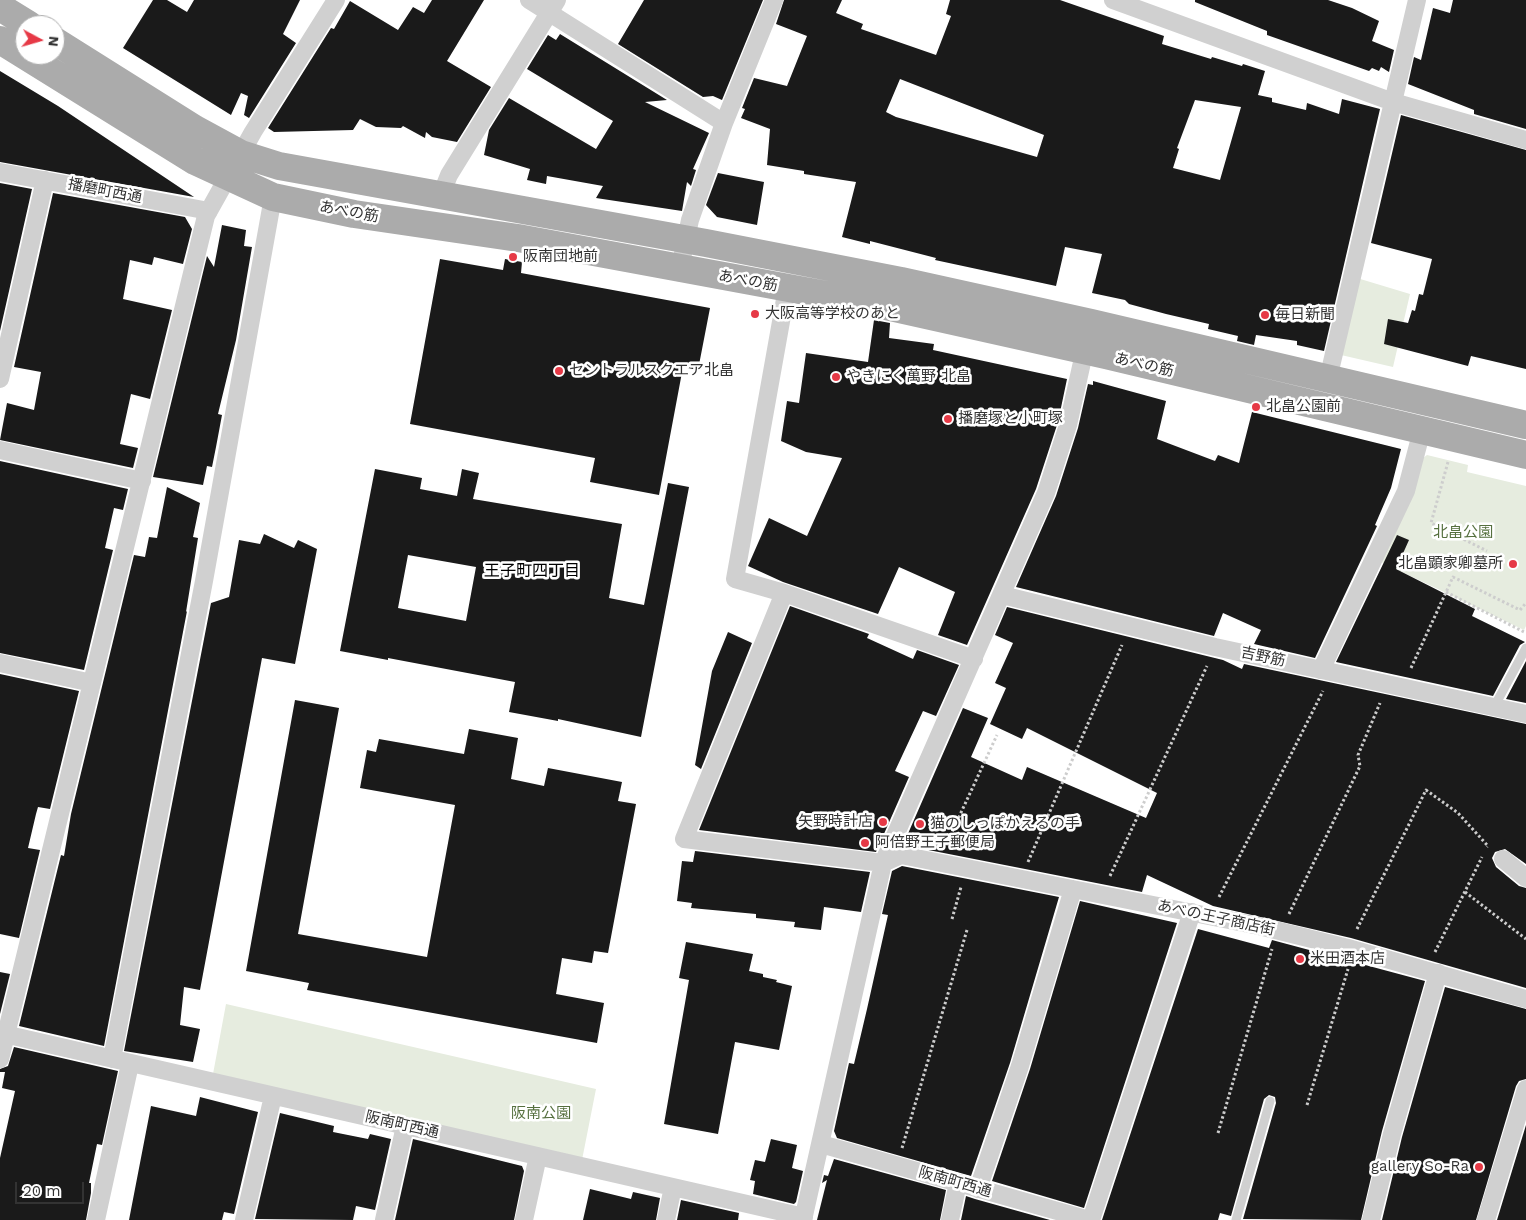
<!DOCTYPE html>
<html>
<head>
<meta charset="utf-8">
<style>
  body { margin:0 }
  #map { position:relative; width:1526px; height:1220px; overflow:hidden; background:#fff; font-family:"Work Sans",sans-serif }
  canvas { display:block }
  .north { position:absolute; left:15px; top:15px; width:50px; height:50px; box-sizing:border-box; background:#fff; border:1px solid #adadad; border-radius:50%; rotate:96deg; font-size:14px; font-weight:700; line-height:20px; text-align:center; color:#333 }
  .north::after { content:''; display:block; margin:auto; width:18px; height:22px; background:#e63946; clip-path:polygon(50% 0,100% 100%,50% 72%,0 100%) }
  .scale { position:absolute; left:15px; top:1182px; width:69px; height:22px; box-sizing:border-box; border:2px solid #333; border-top:0; padding-left:6px; font-size:15px; line-height:18px; white-space:nowrap; color:#333; -webkit-text-stroke:4px #fff; paint-order:stroke }
</style>
</head>
<body>
<div id="map">
<canvas width="1526" height="1220"></canvas>
<div class="north">N</div>
<div class="scale">20 m</div>
</div>
<script>
const g = document.querySelector('canvas').getContext('2d');
g.lineJoin = 'round';
function paint(path, color) { g.fillStyle = color; g.fill(path, 'evenodd'); }
const toPath = rows => new Path2D(rows.map(r => 'M' + r).join(''));
function trace(path, color, width, dash) { g.strokeStyle = color; g.lineWidth = width; g.lineCap = dash ? 'butt' : 'round'; g.setLineDash(dash || []); g.stroke(path); }
function drawText(font, color, halo, rows, align = 'center') {
  g.font = font + ' "Work Sans","Noto Sans JP",sans-serif'; g.lineWidth = 5; g.setLineDash([]); g.textBaseline = 'middle'; g.strokeStyle = halo; g.fillStyle = color; for (const [text, x, y, turn = 0] of rows) {
    g.save(); g.translate(x, y); g.rotate((+turn || 0) * Math.PI / 180); g.textAlign = isNaN(turn) ? turn : align; if (halo) g.strokeText(text, 0, 0); g.fillText(text, 0, 0); g.restore();
  }
}
const green = toPath([
  [1357,278,1410,294,1393,367,1341,355],
  [1427,455,1468,465,1467,472,1526,486,1526,626,1524,630,1381,562,1423,458],
  [226,1004,596,1089,582,1160,213,1074]
]);
const building = toPath([
  [153,0,167,0,187,12,194,0,300,0,283,34,296,43,249,118,244,115,248,96,241,93,231,115,123,48],
  [432,0,484,0,447,61,491,87,457,142,432,137,426,132,425,138,403,126,401,128,376,127,360,119,353,130,274,132,268,128,331,28,334,29,350,1,398,30,413,7,424,13],
  [644,0,763,0,722,100,713,96,703,97,618,44],
  [784,0,842,0,836,13,863,24,861,29,936,55,951,16,946,14,950,0,1060,0,1164,36,1162,44,1211,59,1212,57,1242,66,1243,64,1265,71,1258,95,1272,98,1272,102,1306,110,1307,103,1339,114,1342,99,1380,109,1324,351,1297,345,1297,341,1256,335,1254,345,1237,341,1238,336,1208,329,1209,324,1166,314,1129,304,1125,300,1092,293,1102,254,1065,247,1056,286,935,260,936,258,870,241,870,244,842,237,856,182,804,174,804,171,767,165,770,129,741,118,745,109,742,108,754,78,787,86,807,36,776,24],
  [900,79,1044,135,1037,157,896,117,886,112],
  [1195,100,1241,107,1220,180,1173,168,1179,149,1177,148],
  [1195,0,1328,0,1352,8,1379,21,1372,41,1394,50,1389,72,1381,67,1379,71,1372,68,1369,71,1267,35,1267,31,1195,2],
  [1453,0,1526,0,1526,129,1474,114,1474,110,1408,84,1414,57,1421,60,1433,8,1450,13],
  [560,34,667,100,645,102,709,133,693,169,696,170,691,186,687,182,682,211,596,198,603,186,547,176,546,184,527,180,530,169,484,155,489,130,509,98,596,149,613,121,527,69,548,35,556,40],
  [0,71,58,106,194,197,0,162],
  [1401,115,1526,150,1526,369,1471,356,1468,366,1384,344,1388,319,1408,323,1412,310,1415,311,1419,294,1423,295,1432,259,1371,243],
  [718,173,764,182,757,225,717,217,706,205],
  [0,183,32,189,0,331],
  [53,193,185,217,192,229,183,264,154,257,152,265,130,260,123,299,172,310,150,399,131,394,120,444,138,448,133,468,0,440,7,403,34,410,41,372,14,367],
  [222,225,246,230,244,246,252,247,236,340,218,414,222,415,216,447,212,467,207,466,203,485,153,477,207,256,214,267],
  [440,259,503,270,505,259,522,262,521,273,710,308,698,370,683,367,659,495,590,482,595,458,410,424],
  [874,320,890,323,889,338,934,344,933,350,1067,379,1058,422,1036,489,967,645,938,635,955,592,899,567,878,614,783,582,748,566,769,518,807,536,842,458,806,452,781,441,787,401,799,403,806,353,868,362],
  [1093,381,1166,401,1157,439,1215,461,1218,455,1239,463,1252,412,1401,449,1391,488,1375,525,1377,526,1315,658,1254,644,1261,630,1223,613,1214,636,1016,587,1056,496,1078,428,1088,384,1093,385],
  [0,461,128,489,123,510,114,508,105,548,113,550,84,670,0,653],
  [375,469,422,478,420,489,457,496,462,469,479,473,473,499,622,524,609,598,644,605,668,483,689,487,641,737,558,719,558,721,509,712,515,682,388,658,388,660,340,651],
  [408,555,476,567,466,621,398,608],
  [167,487,200,503,193,537,198,538,186,612,187,611,104,1046,19,1026,61,855,64,856,71,814,134,555,145,557,149,537,157,538],
  [264,534,294,548,298,540,317,549,295,664,262,658,200,990,184,987,180,1025,200,1029,193,1062,124,1051,211,603,229,597,239,540,260,544],
  [1397,535,1409,540,1396,569,1475,609,1472,616,1525,642,1520,645,1493,696,1336,662],
  [790,606,869,634,867,638,913,659,917,650,959,665,936,716,923,711,895,771,909,777,876,852,699,830],
  [1007,607,1223,660,1242,669,1244,664,1526,724,1526,864,1505,849,1495,852,1492,858,1496,867,1519,886,1526,888,1526,988,1351,938,1213,906,1147,875,1142,892,903,845,963,708,988,718,971,757,1022,780,1027,767,1146,818,1157,793,1027,728,1022,739,990,724,1006,688,995,683,1013,643,995,635],
  [728,632,752,643,701,769,695,765,712,671],
  [1526,661,1526,703,1506,699],
  [0,674,79,691,50,809,38,807,36,814,28,848,40,850,19,938,0,934],
  [295,700,339,708,298,934,427,957,455,805,360,788,367,750,376,752,379,739,464,754,469,729,518,738,511,779,544,786,548,768,622,782,618,801,636,804,608,953,594,951,592,963,562,958,556,994,604,1003,597,1043,307,990,309,983,246,971],
  [695,851,870,872,861,912,824,907,821,930,794,927,795,922,756,918,756,914,691,908,692,903,677,901,682,861,693,862],
  [902,866,1059,897,1010,1063,971,1176,837,1138,834,1131,849,1063,854,1064,867,1009,888,915,882,914,892,871],
  [1080,901,1177,923,1084,1208,992,1181,1030,1069],
  [1198,929,1269,948,1272,940,1425,981,1382,1131,1361,1220,1243,1219,1276,1103,1275,1097,1269,1095,1264,1099,1231,1216,1220,1213,1218,1220,1102,1220],
  [686,942,753,954,749,971,763,974,763,977,777,980,776,982,792,986,779,1050,735,1042,718,1134,664,1124,689,980,679,978],
  [0,972,10,974,0,1014],
  [1445,987,1526,1009,1526,1079,1519,1081,1516,1086,1476,1220,1382,1220,1402,1137],
  [14,1047,118,1071,102,1145,97,1144,89,1183,91,1183,91,1193,86,1220,0,1220,0,1158,15,1091,2,1088,5,1072,0,1072,0,1069,8,1066],
  [200,1097,258,1112,234,1214,224,1212,222,1220,129,1220,151,1106,196,1116],
  [280,1113,334,1126,333,1132,368,1139,370,1134,391,1139,375,1210,356,1206,353,1220,255,1219],
  [1526,1125,1526,1220,1497,1220],
  [413,1139,522,1166,524,1171,514,1220,395,1220],
  [771,1139,797,1145,792,1168,803,1171,796,1202,794,1204,753,1194,755,1181,750,1180,755,1160,765,1162],
  [834,1159,946,1190,940,1220,817,1220,827,1180,822,1183,824,1175,828,1176],
  [590,1189,631,1199,633,1192,660,1198,656,1220,583,1220],
  [966,1196,975,1199,1050,1220,961,1220],
  [681,1200,739,1213,738,1220,677,1220]
]);
const path = toPath([
  [1448,462,1431,523,1487,551],
  [1446,592,1526,633],
  [1411,668,1453,577,1520,610,1526,603],
  [946,845,997,735],
  [1028,862,1122,645],
  [1110,876,1207,666],
  [1465,892,1526,939],
  [1219,897,1323,691],
  [1289,914,1360,766,1358,755,1380,703],
  [952,919,961,887],
  [1357,929,1426,790,1458,813,1488,846,1487,847],
  [1435,952,1482,857],
  [1307,1105,1348,969],
  [1218,1133,1272,949],
  [902,1148,967,930]
]);
const lane = toPath([
  [1494,707,1526,648],
  [1236,1220,1270,1101]
]);
const street = toPath([
  [529,0,724,123],
  [1113,0,1393,102,1526,140],
  [0,172,209,211],
  [441,195,449,175,557,0],
  [680,268,690,220,724,123,774,0],
  [787,288,735,579,784,593,974,659],
  [0,379,45,180],
  [1328,379,1417,0],
  [0,450,142,481],
  [784,593,684,839,883,863,901,855,1259,926,1348,948,1526,999],
  [1002,595,1215,647,1526,714],
  [0,663,92,683],
  [1321,670,1406,491,1422,430],
  [1503,859,1526,878],
  [0,1033,804,1217],
  [0,1059,206,216,253,132,336,0],
  [112,1059,204,581,273,197],
  [821,1144,1089,1220],
  [978,1189,1020,1066,1073,889],
  [96,1220,130,1064],
  [244,1220,273,1096],
  [384,1220,405,1126],
  [524,1220,538,1156],
  [666,1220,673,1187],
  [803,1220,883,863,1046,493,1068,425,1087,340],
  [950,1220,958,1183],
  [1091,1220,1192,912],
  [1371,1220,1392,1134,1438,973],
  [1486,1220,1526,1089]
]);
const primary = toPath([
  [0,7,29,25],
  [0,40,195,161,273,197,354,214,518,238,886,306,1106,355,1526,455],
  [55,41,195,129,241,154,279,166,706,243,901,281,1091,323,1526,425]
]);
const markers = [
  [513,257,5,"#e63946"],
  [755,314,5,"#e63946"],
  [1265,315,5,"#e63946"],
  [559,371,5,"#e63946"],
  [836,377,5,"#e63946"],
  [1256,407,5,"#e63946"],
  [948,419,5,"#e63946"],
  [1513,564,5,"#e63946"],
  [883,822,5,"#e63946"],
  [920,824,5,"#e63946"],
  [865,843,5,"#e63946"],
  [1300,959,5,"#e63946"],
  [1479,1167,5,"#e63946"]
];
const streetNames = [
  ["播磨町西通",105,191,11],
  ["あべの筋",349,212,10],
  ["あべの筋",748,281,10],
  ["あべの筋",1144,365,13],
  ["吉野筋",1263,657,12],
  ["あべの王子商店街",1216,918,12],
  ["阪南町西通",402,1125,13],
  ["阪南町西通",955,1182,16]
];
const poiNames = [
  ["阪南団地前",523,257],
  ["大阪高等学校のあと",765,314],
  ["毎日新聞",1275,315],
  ["セントラルスクエア北畠",569,371],
  ["やきにく萬野 北畠",846,377],
  ["北畠公園前",1266,407],
  ["播磨塚と小町塚",958,419],
  ["北畠顕家卿墓所",1503,564,"right"],
  ["矢野時計店",873,822,"right"],
  ["猫のしっぽかえるの手",930,824],
  ["阿倍野王子郵便局",875,843],
  ["米田酒本店",1310,959],
  ["gallery So-Ra",1469,1167,"right"]
];
const parkNames = [
  ["北畠公園",1463,533],
  ["阪南公園",541,1114]
];
const neighbourhoodNames = [
  ["王子町四丁目",532,571]
];
paint(green, '#e6ecdf');
paint(building, '#1a1a1a');
trace(path, '#cdcdcd', 3, [2.5, 2.5]);
trace(lane, '#d0d0d0', 9);
trace(street, '#d0d0d0', 18);
trace(primary, '#ababab', 28);
for (const [x, y, r, color] of markers) { const dot = new Path2D(); dot.arc(x, y, r, 0, 2 * Math.PI); g.fillStyle = color; g.fill(dot); trace(dot, '#fff', 2); }
drawText('15px', '#333', '#fff', streetNames);
drawText('15px', '#333', '#fff', poiNames, 'left');
drawText('15px', '#56703f', '#fff', parkNames);
drawText('16px', '#000', '#fff', neighbourhoodNames);
</script>
</body>
</html>
